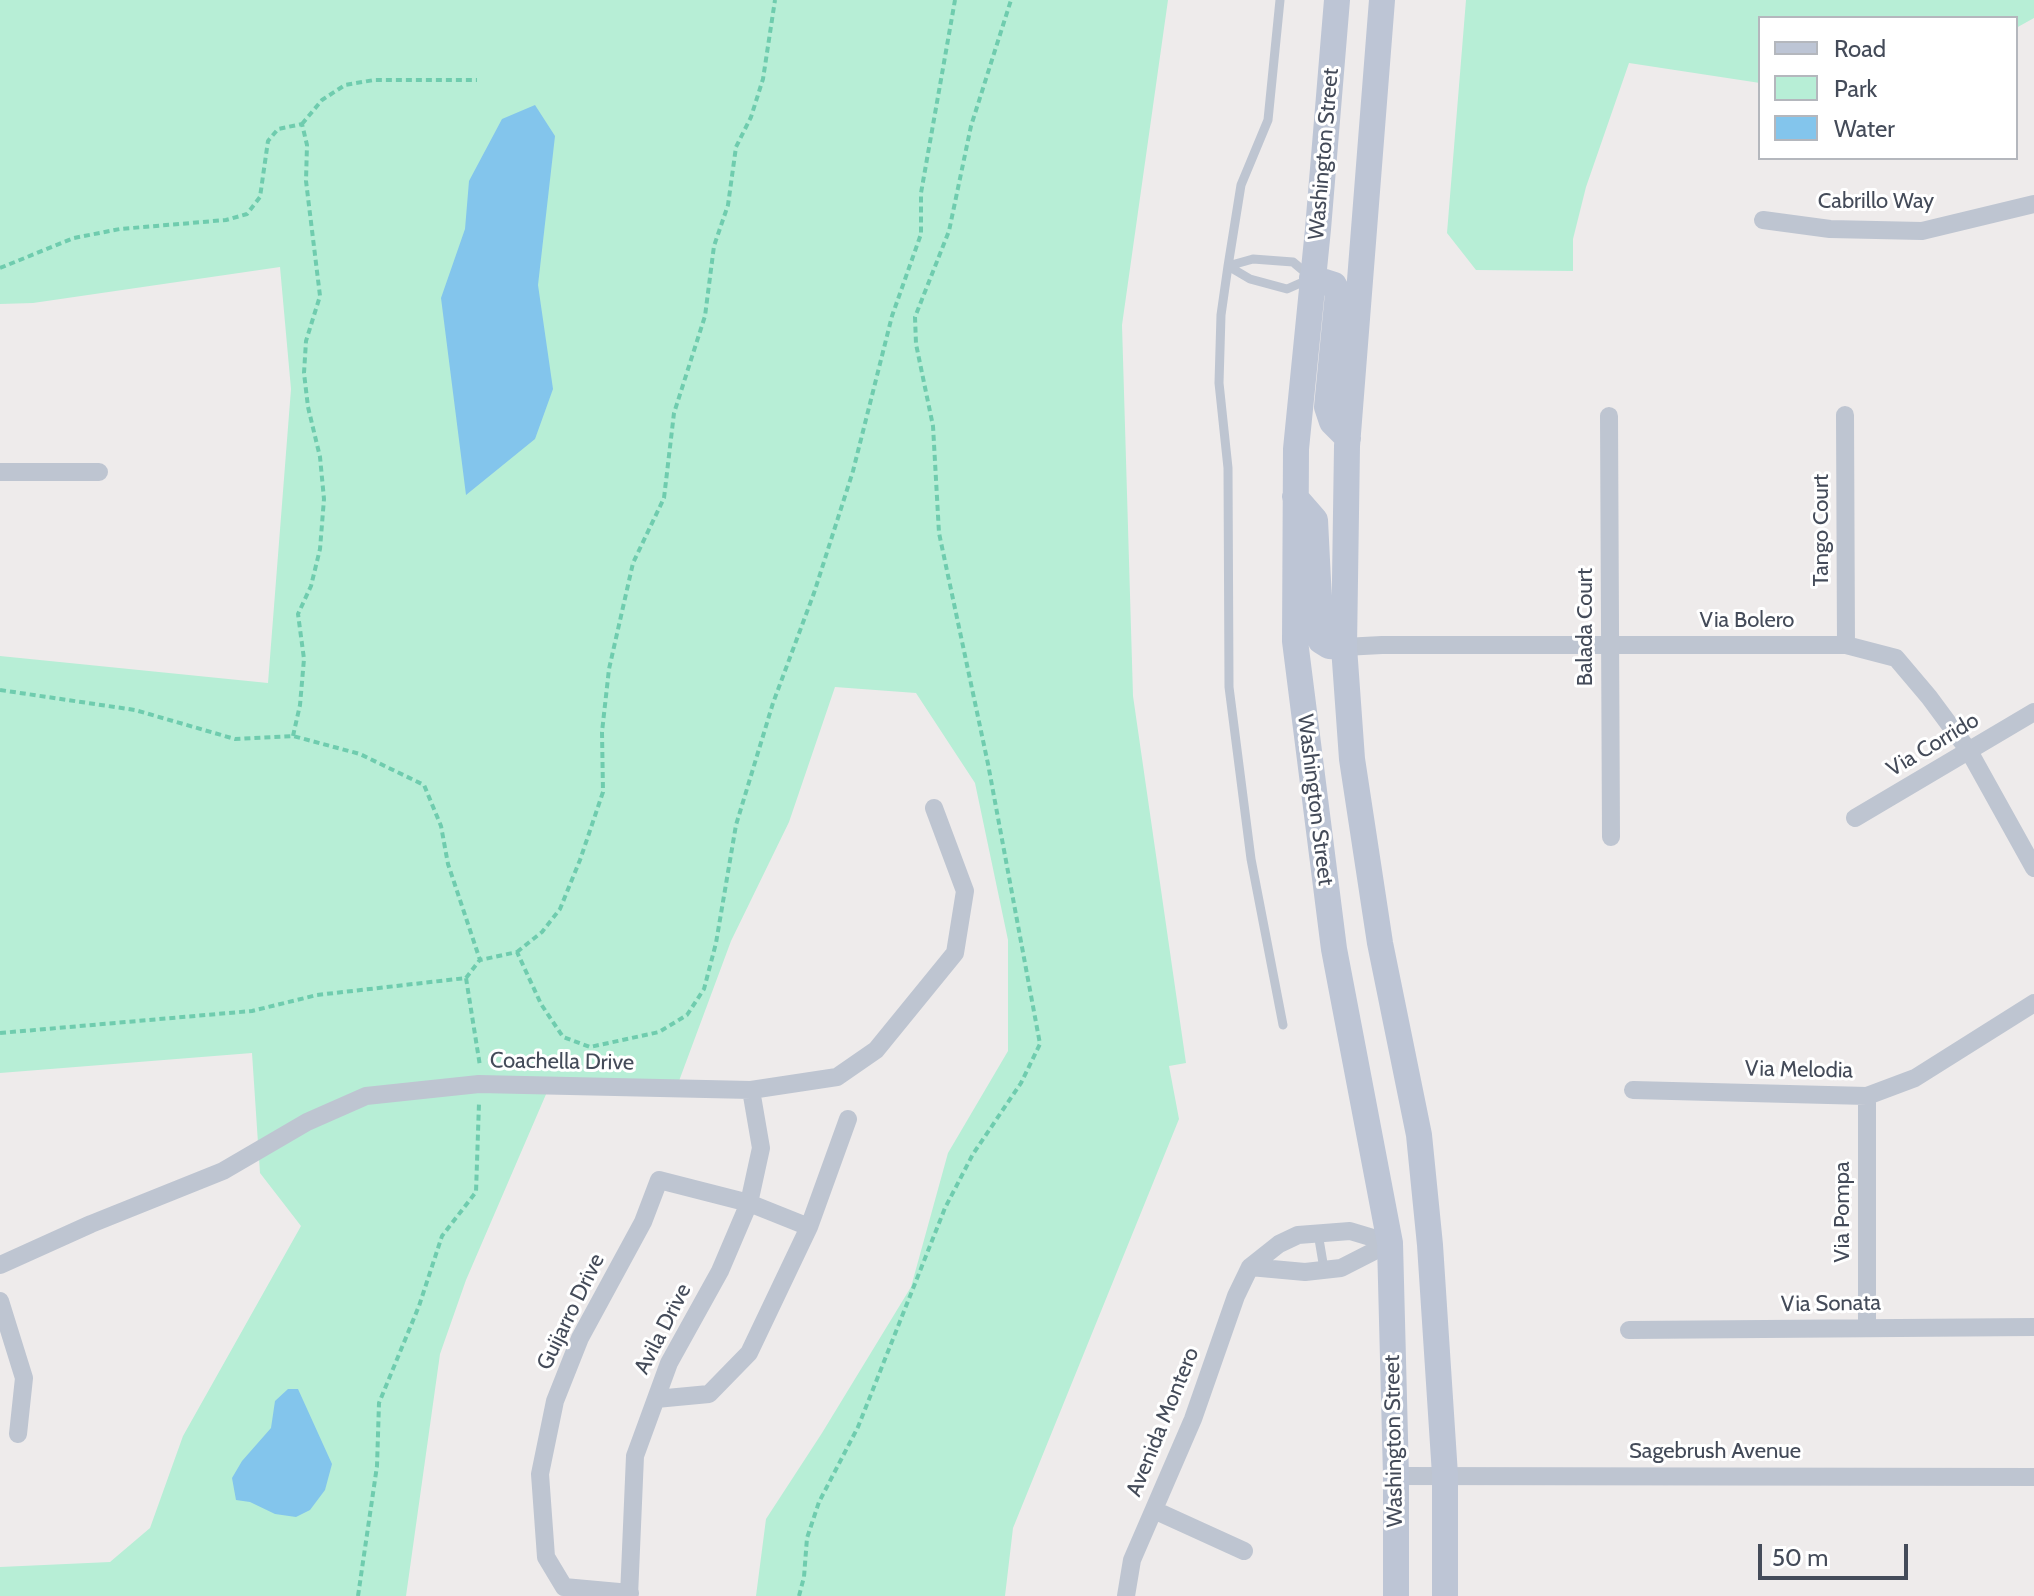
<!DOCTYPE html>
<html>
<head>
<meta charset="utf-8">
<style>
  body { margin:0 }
  #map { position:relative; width:2034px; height:1596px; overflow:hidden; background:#eeebeb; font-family:Cabin,sans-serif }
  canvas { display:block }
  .legend { position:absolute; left:1758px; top:16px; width:260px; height:144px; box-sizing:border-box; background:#fff; border:2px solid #b4b7bd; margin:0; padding:10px 14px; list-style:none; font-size:24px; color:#444b59 }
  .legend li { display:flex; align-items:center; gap:16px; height:40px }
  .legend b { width:40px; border:2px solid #b4b7bd }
  .scale { position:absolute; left:1758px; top:1544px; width:150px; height:36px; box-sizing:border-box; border:4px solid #444b59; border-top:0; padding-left:10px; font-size:24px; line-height:28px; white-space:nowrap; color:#444b59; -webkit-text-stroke:6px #fff; paint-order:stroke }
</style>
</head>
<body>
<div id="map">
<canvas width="2034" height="1596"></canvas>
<ul class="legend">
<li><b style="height:10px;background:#bdc5d5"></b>Road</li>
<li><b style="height:22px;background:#b7eed6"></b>Park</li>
<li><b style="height:22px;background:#83c5ec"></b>Water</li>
</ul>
<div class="scale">50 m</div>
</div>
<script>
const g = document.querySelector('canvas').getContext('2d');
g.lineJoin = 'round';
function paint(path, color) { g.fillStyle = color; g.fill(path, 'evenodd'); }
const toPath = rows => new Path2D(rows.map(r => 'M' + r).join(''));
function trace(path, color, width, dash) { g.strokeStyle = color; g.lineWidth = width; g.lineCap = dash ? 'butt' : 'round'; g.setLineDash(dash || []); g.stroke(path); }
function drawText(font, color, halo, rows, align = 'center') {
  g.font = font + ' Cabin,sans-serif'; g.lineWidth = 6; g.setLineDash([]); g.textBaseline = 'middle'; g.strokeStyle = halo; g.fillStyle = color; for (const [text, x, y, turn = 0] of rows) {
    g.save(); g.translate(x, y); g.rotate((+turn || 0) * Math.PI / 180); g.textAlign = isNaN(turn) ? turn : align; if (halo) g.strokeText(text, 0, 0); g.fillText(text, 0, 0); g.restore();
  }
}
const green = toPath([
  [0,0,1168,0,1122,325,1133,696,1186,1063,1169,1066,1179,1119,1013,1528,1005,1596,756,1596,766,1519,822,1433,911,1287,948,1153,1008,1051,1008,940,975,783,916,693,835,687,789,822,731,941,676,1089,550,1085,466,1280,440,1354,406,1596,0,1596,0,1567,110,1562,150,1528,183,1436,301,1226,260,1173,252,1053,0,1073,0,656,268,683,291,389,280,267,33,303,0,304],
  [1466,0,2034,0,2034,18,2016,28,2016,18,1760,18,1760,83,1629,63,1586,187,1573,239,1573,271,1476,270,1447,233]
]);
const water = toPath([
  [535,105,555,136,538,285,553,389,535,439,466,495,441,298,465,229,469,181,502,119],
  [288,1389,298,1389,332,1464,325,1490,310,1510,296,1517,275,1514,250,1502,236,1500,232,1478,242,1461,271,1428,275,1401]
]);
const path = toPath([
  [302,124,322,100,345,85,374,80,477,80],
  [0,268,74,238,120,229,226,220,247,214,260,197,268,141,278,129,302,124,307,145,306,181,320,296,306,341,304,373,308,407,320,457,324,499,320,549,311,586,298,614,304,659,300,705,293,736],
  [0,690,135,710,235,739,293,736,360,754,424,785,441,826,448,864,480,960,517,952,541,1004,563,1037,590,1047,659,1032,687,1015,704,989,716,943,736,825,773,703,814,593,853,471,892,316,921,234,921,193,955,0],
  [517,952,542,932,560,909,580,860,603,792,602,732,609,669,633,563,664,498,674,413,705,316,714,246,728,205,736,147,751,117,763,79,775,0],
  [466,978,479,961],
  [0,1033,252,1011,317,995,466,978,480,1066],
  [358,1596,377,1466,379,1403,419,1306,442,1236,476,1192,479,1103],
  [799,1596,804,1577,807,1538,819,1502,858,1427,945,1208,973,1154,1021,1083,1040,1044,988,764,939,533,933,426,916,344,915,317,949,231,971,126,1011,0]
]);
const lane = toPath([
  [1280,0,1268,120,1241,185,1228,266,1221,315,1219,383,1228,468,1229,687,1251,859,1283,1025],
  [1253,259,1293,262,1312,278,1287,289,1250,279,1228,266,1253,259],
  [1318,1233,1324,1269]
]);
const street = toPath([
  [1763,220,1830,229,1922,231,2034,204],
  [1845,415,1846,645],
  [1609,416,1611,837],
  [0,472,99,472],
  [1344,647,1382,645,1846,645,1896,658,1929,697,1969,751,2034,868],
  [1855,818,2034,712],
  [1633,1090,1867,1096,1915,1078,2034,1003],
  [1867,1096,1867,1327],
  [809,1227,848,1119],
  [0,1265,91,1224,223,1171,307,1122,366,1096,479,1084,751,1090,837,1077,876,1050,955,953,965,891,934,808],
  [1250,1267,1305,1272,1341,1268,1390,1243],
  [0,1301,24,1378,18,1434],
  [1629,1330,2034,1327],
  [1396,1476,2034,1477],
  [1154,1510,1244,1551],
  [630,1593,564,1587,546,1557,540,1474,555,1401,580,1338,643,1222,659,1180,749,1203,809,1227,749,1353,709,1394,656,1399],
  [629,1596,635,1456,669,1363,720,1271,749,1203,761,1148,751,1090],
  [1126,1596,1132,1560,1193,1419,1236,1296,1250,1267,1279,1244,1298,1235,1350,1231,1390,1243]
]);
const secondary = toPath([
  [1337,0,1318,229,1296,449,1295,641,1334,949,1390,1243,1396,1476,1396,1596],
  [1382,0,1347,446,1344,647,1352,759,1380,943,1419,1135,1430,1245,1445,1475,1445,1596],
  [1312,278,1334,285,1338,293,1327,407,1332,422,1348,438],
  [1295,497,1315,520,1321,641,1329,646,1344,647]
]);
const streetNames = [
  ["Washington Street",1324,154,-85],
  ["Cabrillo Way",1876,202],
  ["Tango Court",1822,530,-90],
  ["Via Bolero",1747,621],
  ["Balada Court",1586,627,-90],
  ["Via Corrido",1933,745,-31],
  ["Washington Street",1315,800,83],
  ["Coachella Drive",562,1062,1],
  ["Via Melodia",1799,1070,1],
  ["Via Pompa",1843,1212,-90],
  ["Via Sonata",1831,1304,-1],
  ["Guijarro Drive",571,1312,-64],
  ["Avila Drive",663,1329,-63],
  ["Avenida Montero",1163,1422,-68],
  ["Washington Street",1394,1441,-91],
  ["Sagebrush Avenue",1715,1452]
];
paint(green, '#b7eed6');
paint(water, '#83c5ec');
trace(path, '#6fccae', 4, [6, 4]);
trace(lane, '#bec5d1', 9);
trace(street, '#bec5d1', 18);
trace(secondary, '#bdc5d5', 26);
drawText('22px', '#444b59', '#fff', streetNames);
</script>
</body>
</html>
